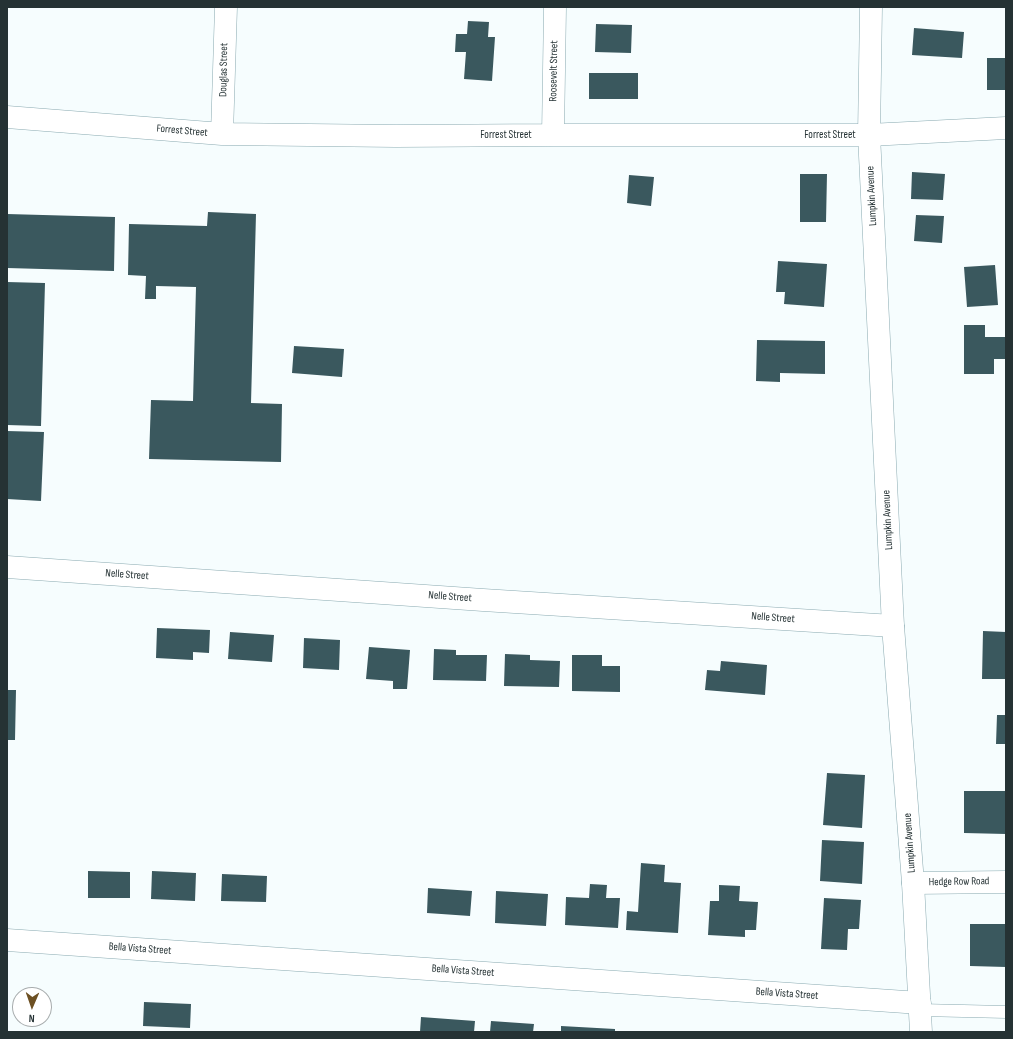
<!DOCTYPE html>
<html>
<head>
<meta charset="utf-8">
<style>
  body { margin:0 }
  #map { position:relative; width:1013px; height:1039px; overflow:hidden; background:#f6fdfe; font-family:"Sofia Sans Condensed",sans-serif }
  canvas { display:block }
  .frame { position:absolute; inset:0; border:8px solid #253234; pointer-events:none }
  .north { position:absolute; left:12px; top:987px; width:40px; height:40px; box-sizing:border-box; background:#fff; border:1px solid #a8adae; border-radius:50%; rotate:182deg; font-size:11px; font-weight:700; line-height:16px; text-align:center; color:#253234 }
  .north::after { content:''; display:block; margin:auto; width:14px; height:18px; background:#6d5023; clip-path:polygon(50% 0,100% 100%,50% 72%,0 100%) }
</style>
</head>
<body>
<div id="map">
<canvas width="1013" height="1039"></canvas>
<div class="frame"></div>
<div class="north">N</div>
</div>
<script>
const g = document.querySelector('canvas').getContext('2d');
g.lineJoin = 'round';
function paint(path, color) { g.fillStyle = color; g.fill(path, 'evenodd'); }
const toPath = rows => new Path2D(rows.map(r => 'M' + r).join(''));
function trace(path, color, width, dash) { g.strokeStyle = color; g.lineWidth = width; g.lineCap = dash ? 'butt' : 'round'; g.setLineDash(dash || []); g.stroke(path); }
function drawText(font, color, halo, rows, align = 'center') {
  g.font = font + ' "Sofia Sans Condensed",sans-serif'; g.lineWidth = 4; g.setLineDash([]); g.textBaseline = 'middle'; g.strokeStyle = halo; g.fillStyle = color; for (const [text, x, y, turn = 0] of rows) {
    g.save(); g.translate(x, y); g.rotate((+turn || 0) * Math.PI / 180); g.textAlign = isNaN(turn) ? turn : align; if (halo) g.strokeText(text, 0, 0); g.fillText(text, 0, 0); g.restore();
  }
}
const building = toPath([
  [468,21,489,22,488,37,495,37,492,81,464,79,466,52,455,52,456,34,467,34],
  [596,24,632,25,631,53,595,52],
  [914,28,964,32,962,58,912,55],
  [987,58,1006,58,1006,90,987,90],
  [589,73,638,73,638,99,589,99],
  [912,172,945,174,943,200,911,199],
  [800,174,827,174,826,222,800,222],
  [629,175,654,177,651,206,627,203],
  [208,212,256,214,251,403,282,404,281,462,149,459,151,400,193,401,196,287,156,286,156,299,145,299,146,276,128,275,129,224,207,226],
  [7,214,115,217,114,271,7,268],
  [916,215,944,216,942,243,914,241],
  [778,261,827,264,824,307,784,304,785,292,776,292],
  [995,265,998,305,967,307,964,267],
  [7,282,45,283,41,426,7,425],
  [964,325,985,325,985,337,1006,337,1006,359,994,359,994,374,964,374],
  [757,340,825,341,825,374,780,373,780,382,756,381],
  [294,346,344,349,342,377,292,373],
  [7,431,44,432,41,501,7,499],
  [157,628,210,630,209,653,193,652,193,660,156,658],
  [983,631,1006,632,1006,679,982,679],
  [230,632,274,635,272,662,228,659],
  [304,638,340,640,339,670,303,668],
  [369,647,410,650,407,689,393,689,393,681,366,679],
  [434,649,456,650,456,655,487,655,486,681,433,680],
  [505,654,530,655,530,660,560,661,559,687,504,686],
  [572,655,602,655,602,666,620,666,620,692,572,691],
  [721,661,767,665,765,695,705,690,707,670,720,671],
  [7,690,16,690,15,740,7,740],
  [997,715,1006,715,1006,744,996,744],
  [827,773,865,775,862,828,823,825],
  [964,791,1006,791,1006,834,964,833],
  [822,840,864,842,862,884,820,881],
  [641,863,665,865,664,882,681,883,678,933,626,930,627,911,638,912],
  [88,871,130,872,130,898,88,898],
  [152,871,196,873,195,901,151,899],
  [222,874,267,876,266,902,221,901],
  [590,884,607,885,606,898,620,898,618,928,565,925,566,897,589,898],
  [719,885,740,886,739,901,758,902,756,930,745,930,745,937,708,935,710,901,719,901],
  [428,888,472,891,470,916,427,913],
  [496,891,548,894,546,926,495,923],
  [824,898,861,900,859,929,848,929,847,950,821,949],
  [970,924,1006,924,1006,967,970,966],
  [144,1002,191,1004,190,1028,143,1026],
  [421,1017,475,1021,474,1032,420,1032],
  [491,1021,534,1024,533,1032,490,1032],
  [561,1026,615,1029,615,1032,561,1032]
]);
const lane = toPath([
  [920,1010,1006,1012]
]);
const street = toPath([
  [7,117,222,134,396,136,553,135,869,135,1006,128],
  [222,134,226,7],
  [553,135,555,7],
  [7,567,483,600,893,626],
  [913,883,1006,882],
  [7,940,920,1003]
]);
const secondary = toPath([
  [871,7,869,135,893,626,913,883,921,1032]
]);
const streetNames = [
  ["Douglas Street",224,70,-89],
  ["Roosevelt Street",554,71,-89],
  ["Forrest Street",182,131,5],
  ["Forrest Street",506,135],
  ["Forrest Street",830,135],
  ["Lumpkin Avenue",872,196,-93],
  ["Lumpkin Avenue",888,520,-93],
  ["Nelle Street",127,575,4],
  ["Nelle Street",450,597,4],
  ["Nelle Street",773,618,4],
  ["Lumpkin Avenue",910,843,-94],
  ["Hedge Row Road",959,882,-1],
  ["Bella Vista Street",140,949,4],
  ["Bella Vista Street",463,971,4],
  ["Bella Vista Street",787,994,4]
];
paint(building, '#3a585e');
trace(lane, '#8aaab1', 13);
trace(street, '#8aaab1', 23);
trace(secondary, '#8aaab1', 23);
trace(lane, '#fff', 12);
trace(street, '#fff', 22);
trace(secondary, '#fff', 22);
drawText('11px', '#253234', '#fff', streetNames);
</script>
</body>
</html>
